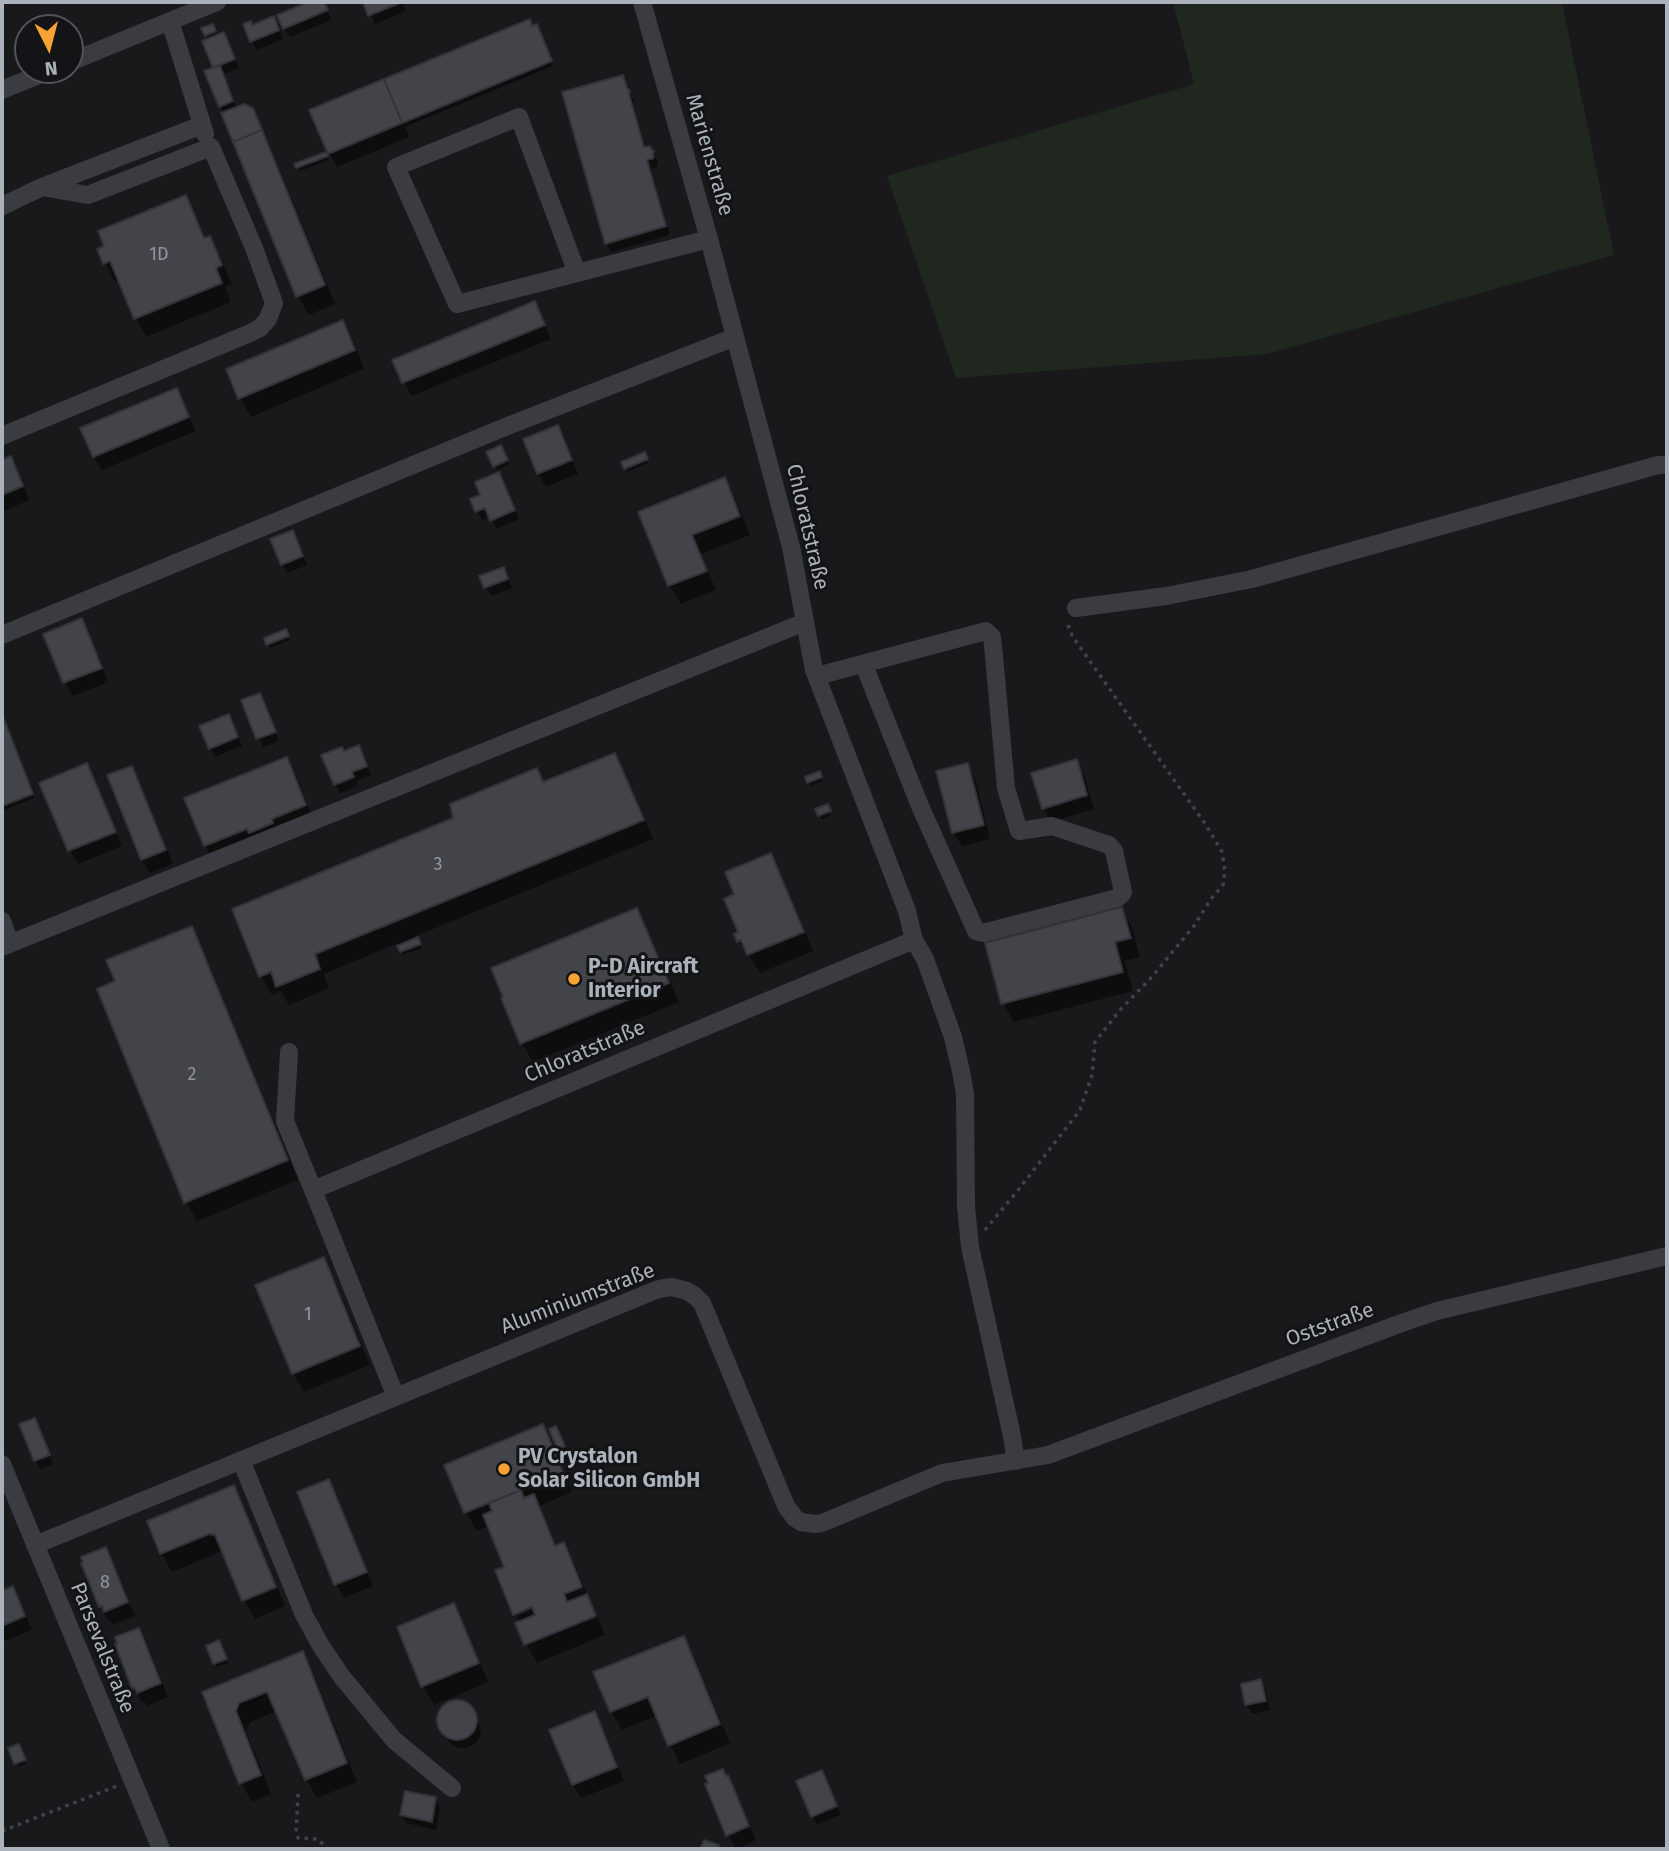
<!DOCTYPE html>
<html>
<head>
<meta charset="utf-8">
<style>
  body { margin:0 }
  #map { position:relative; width:1669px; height:1851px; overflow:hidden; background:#19191c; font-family:"Fira Sans",sans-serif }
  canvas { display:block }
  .frame { position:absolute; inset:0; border:4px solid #abb2bb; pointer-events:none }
  .north { position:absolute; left:14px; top:14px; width:70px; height:70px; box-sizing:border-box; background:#141417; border:2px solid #505359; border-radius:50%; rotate:174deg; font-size:19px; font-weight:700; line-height:28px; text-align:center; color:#abb2bb }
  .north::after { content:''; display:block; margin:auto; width:24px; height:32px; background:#f8a234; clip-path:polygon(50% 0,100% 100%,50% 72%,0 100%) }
</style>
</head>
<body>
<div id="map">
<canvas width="1669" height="1851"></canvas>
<div class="frame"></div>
<div class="north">N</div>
</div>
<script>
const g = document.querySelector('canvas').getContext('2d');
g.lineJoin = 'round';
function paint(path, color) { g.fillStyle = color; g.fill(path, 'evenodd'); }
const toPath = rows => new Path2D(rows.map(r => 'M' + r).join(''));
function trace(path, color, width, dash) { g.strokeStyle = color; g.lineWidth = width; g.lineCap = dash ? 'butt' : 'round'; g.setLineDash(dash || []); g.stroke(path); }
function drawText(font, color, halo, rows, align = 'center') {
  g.font = font + ' "Fira Sans",sans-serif'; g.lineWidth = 6; g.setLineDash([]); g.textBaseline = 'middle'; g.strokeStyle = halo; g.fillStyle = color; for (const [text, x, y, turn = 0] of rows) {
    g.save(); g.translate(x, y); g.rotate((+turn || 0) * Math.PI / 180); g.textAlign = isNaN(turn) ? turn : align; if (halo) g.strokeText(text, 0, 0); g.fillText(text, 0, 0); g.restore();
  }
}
const green = toPath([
  [1173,2,1562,2,1614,255,1267,354,956,378,887,176,1194,84]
]);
const shadow = toPath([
  [313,2,323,2,331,20,290,37,285,29,288,28,287,25,280,16],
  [365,2,402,2,406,11,375,24],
  [532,28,538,30,553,66,405,127,409,137,337,167,329,153],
  [214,30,217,37,228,43,239,68,224,74,224,79,237,109,266,141,272,151,335,304,309,315,298,296,221,106,215,68,209,40,206,35],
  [280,31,283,39,257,50,253,42],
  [622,77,634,101,633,104,646,149,653,152,658,161,657,167,651,169,670,235,611,252,606,243],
  [326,154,329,160,300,171,297,165],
  [185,197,196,216,206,239,210,238,220,257,232,284,225,287,231,302,146,337,136,318,120,280,115,282,99,250,106,247],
  [535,303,551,339,411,396,394,361],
  [342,323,353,341,364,369,251,417,240,398],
  [176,390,196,431,102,470,94,456],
  [557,427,565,441,578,474,546,487,538,473],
  [500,447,509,464,497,470,488,453],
  [646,458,648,463,627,472,625,468],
  [10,459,18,472,29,500,2,512,2,462],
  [724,480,735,498,750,535,701,554,716,590,681,604,670,586,641,513],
  [504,483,519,519,497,529,490,517,482,520,472,500],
  [297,541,307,565,287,573,282,564],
  [503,569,512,588,491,596,481,577],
  [81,620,89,634,108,682,73,696,65,682,46,635],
  [286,631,290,640,270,648,268,644],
  [243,701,264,704,279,741,263,747],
  [2,717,34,798,2,811],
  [233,725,242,746,215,757,210,748],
  [359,748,371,775,356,781,358,786,340,793,335,784,344,753],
  [615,755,625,774,653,839,416,936,422,948,403,955,398,943,324,974,329,988,289,1005,281,991,272,995,261,976,235,910,455,819,537,771,544,783],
  [286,759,297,778,315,824,216,864,205,846,186,799],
  [1076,761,1084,775,1094,809,1051,822,1043,808],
  [86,765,94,779,122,846,78,864,70,851,42,784],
  [967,765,975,779,990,839,962,846,954,833,938,772],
  [131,768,139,781,173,864,150,873,142,860],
  [821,777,823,781,811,786,807,778],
  [827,806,831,815,822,819,817,810],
  [770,856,781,874,813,951,760,973,739,941,740,933,736,895],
  [1122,909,1132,928,1140,957,1125,961,1133,991,1014,1022,1003,1003],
  [636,910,647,929,679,1002,533,1062,522,1043],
  [191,928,202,947,298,1180,197,1221,186,1202,99,990,117,982],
  [323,1259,334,1278,370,1365,304,1392,293,1373],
  [542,1426,554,1448,558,1447,558,1432,565,1450,556,1454,572,1492,539,1506,557,1547,563,1544,574,1563,605,1635,537,1663,526,1644,520,1623,516,1616,541,1606,506,1568,489,1526,477,1531,466,1512,447,1466],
  [39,1429,53,1464,40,1469,35,1460],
  [329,1482,337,1495,373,1586,344,1598,336,1584,299,1493],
  [233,1487,244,1506,285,1606,255,1619,244,1600,224,1553,220,1552,172,1572,161,1553],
  [105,1549,113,1563,135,1616,113,1625,110,1620,108,1621,101,1607,83,1564],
  [12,1588,20,1602,32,1630,2,1642,2,1592],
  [454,1605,464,1624,488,1682,434,1705,423,1686],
  [139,1630,147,1644,168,1697,147,1706,144,1701,142,1702,134,1688],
  [683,1638,694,1657,730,1743,680,1764,656,1716,622,1730,611,1711],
  [221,1646,228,1663,217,1667,208,1647],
  [302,1653,313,1672,357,1782,317,1798,306,1779,277,1711,250,1722,246,1731,271,1794,252,1802,241,1783,204,1693],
  [1260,1681,1266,1690,1270,1710,1252,1714,1247,1705,1243,1685],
  [459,1702,467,1705,473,1710,481,1729,480,1737,475,1744,467,1748,459,1748,451,1744,439,1724,440,1714,442,1709,449,1703],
  [594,1713,602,1727,624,1781,581,1798,573,1785,551,1731],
  [10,1749,21,1750,26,1764,18,1767],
  [726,1777,727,1777,735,1791,756,1840,736,1849,728,1835],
  [827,1781,841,1815,817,1825,812,1816],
  [435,1799,440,1808,436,1830,407,1823,401,1815]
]);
const building = toPath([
  [309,2,324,2,328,10,283,29,277,15,309,2],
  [363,2,402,2,368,16,363,2],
  [274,16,279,30,250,42,243,24,251,21,252,25,274,16],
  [530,19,532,26,537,24,552,61,402,123,384,79,530,19],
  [213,24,216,31,205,36,201,28,213,24],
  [224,32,235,59,213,68,202,41,224,32],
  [220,65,233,101,219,107,204,71,220,65],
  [623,75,627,88,630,91,629,94,644,147,650,146,651,149,654,151,653,154,654,158,647,160,666,226,605,244,562,92,623,75],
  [384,79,402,123,328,154,309,110,384,79],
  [244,104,253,108,262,130,233,142,221,113,244,104],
  [262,130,325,285,296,297,233,142,262,130],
  [326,152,328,156,296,168,294,164,326,152],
  [186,195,204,238,210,236,222,265,216,268,222,283,134,319,110,261,103,264,97,249,104,246,98,231,186,195],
  [535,301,545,325,402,383,392,360,535,301],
  [343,320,355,350,238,399,226,369,343,320],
  [177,388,189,417,93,457,80,428,177,388],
  [558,425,572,460,537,474,523,439,558,425],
  [501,445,508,460,493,467,486,452,501,445],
  [645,452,648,459,624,469,621,462,645,452],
  [11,456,23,486,2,495,2,460,11,456],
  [499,472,515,510,490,521,485,508,475,512,470,499,480,495,475,482,499,472],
  [725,477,740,516,692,535,707,571,668,586,638,512,725,477],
  [293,530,303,556,281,565,270,539,293,530],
  [504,567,508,579,484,588,479,576,504,567],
  [82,618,102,668,63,683,43,634,82,618],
  [286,629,289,636,266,645,264,638,286,629],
  [260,693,276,732,256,739,241,700,260,693],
  [2,714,33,794,2,806,2,714],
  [229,714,238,737,209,749,199,726,229,714],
  [359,745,367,766,352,772,354,777,334,785,321,755,342,747,344,751,359,745],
  [615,753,644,820,315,954,320,969,276,987,271,972,259,977,232,909,453,818,450,804,537,768,543,782,615,753],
  [287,757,306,805,272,819,273,823,249,833,247,829,204,846,184,798,287,757],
  [1077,759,1087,795,1042,809,1031,773,1077,759],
  [87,763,116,832,68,851,39,783,87,763],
  [968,763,984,825,952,833,936,771,968,763],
  [132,766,166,850,141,860,107,775,132,766],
  [820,771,822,777,807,783,805,777,820,771],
  [828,804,831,811,818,816,815,809,828,804],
  [771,853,804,932,747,955,741,940,737,942,734,934,738,932,724,899,734,894,725,872,771,853],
  [1122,907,1131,938,1115,942,1123,972,1001,1004,985,943,1122,907],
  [637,908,669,983,520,1044,501,998,503,997,491,968,637,908],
  [192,926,288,1160,184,1203,97,989,115,981,106,960,192,926],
  [418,937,421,944,400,952,397,946,418,937],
  [324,1257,360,1346,292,1374,255,1285,324,1257],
  [35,1418,50,1455,34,1461,19,1424,35,1418],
  [543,1424,563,1473,464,1513,444,1465,543,1424],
  [556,1426,565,1446,554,1451,553,1447,556,1446,549,1429,556,1426],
  [329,1479,367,1572,334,1585,297,1492,329,1479],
  [234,1485,276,1587,242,1601,215,1535,209,1534,160,1554,147,1521,234,1485],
  [521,1490,524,1498,534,1494,555,1546,564,1542,582,1587,564,1594,567,1602,587,1594,596,1616,524,1645,515,1623,535,1615,532,1607,513,1615,495,1570,504,1567,483,1515,492,1511,489,1503,521,1490],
  [106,1547,128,1602,104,1612,102,1606,99,1607,81,1563,83,1562,81,1557,106,1547],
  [13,1586,25,1616,2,1626,2,1591,13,1586],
  [454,1603,479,1663,421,1687,397,1627,454,1603],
  [139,1628,161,1683,137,1693,135,1688,132,1689,115,1644,117,1643,115,1637,139,1628],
  [684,1636,720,1724,668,1746,648,1697,610,1712,593,1672,684,1636],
  [219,1640,227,1659,213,1664,206,1646,219,1640],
  [303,1651,347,1763,305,1780,267,1692,239,1703,236,1711,261,1775,239,1784,202,1692,303,1651],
  [1261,1679,1266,1701,1245,1705,1241,1684,1261,1679],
  '437 1720a20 20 0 1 1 40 0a20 20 0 1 1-40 0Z',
  [595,1711,617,1767,572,1785,549,1730,595,1711],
  [19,1744,26,1760,14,1764,8,1748,19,1744],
  [723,1769,726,1776,728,1775,749,1826,726,1836,705,1784,708,1783,705,1776,723,1769],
  [822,1770,837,1806,811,1817,796,1781,822,1770],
  [405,1791,436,1797,432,1822,400,1815,405,1791],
  [704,1840,719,1845,718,1849,700,1849,704,1840]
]);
const path = toPath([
  [985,1230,1019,1189,1080,1110,1092,1075,1095,1042,1119,1011,1150,979,1194,926,1211,899,1223,885,1225,871,1222,852,1206,825,1077,643,1069,630,1068,621],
  [298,1794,296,1834,298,1838,317,1839,324,1845,325,1849],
  [2,1831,117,1786]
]);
const minor = toPath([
  [642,2,709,239,791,547,814,670,907,911,914,940],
  [170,21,205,134],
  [70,62,217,2],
  [2,90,51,70],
  [42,187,202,125],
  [2,206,42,187,88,195,211,147,254,248,274,303,268,319,260,328,248,334,2,436],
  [577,273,519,117,396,167,457,304,577,273,709,239],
  [1076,608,1166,596,1252,579,1658,465,1667,465],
  [2,635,505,427,735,337],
  [817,676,986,631,992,637,994,656,1006,788,1019,831,1052,826,1109,845,1114,851,1123,892,1121,895,1117,898,983,933,976,931,920,806,864,665],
  [2,921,10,943],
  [2,947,805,622],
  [289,1052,285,1121,313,1190],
  [396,1397,313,1190,914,940,925,959,953,1037,961,1071,965,1094,966,1206,970,1247,1012,1436,1016,1461],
  [241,1460,304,1615,321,1646,342,1677,394,1740,452,1788],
  [2,1464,161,1849],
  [35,1545,656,1290,664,1288,672,1287,687,1291,695,1296,702,1303,786,1506,795,1518,801,1522,815,1524,822,1523,942,1473,1048,1455,1399,1324,1437,1311,1667,1256]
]);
const markers = [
  [574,979,7,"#f8a234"],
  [504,1469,7,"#f8a234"]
];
const numberNames = [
  ["1D",159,255],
  ["3",438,865],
  ["2",192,1075],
  ["1",308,1315],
  ["8",105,1583]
];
const streetNames = [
  ["Marienstraße",709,155,74],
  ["Chloratstraße",807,527,77],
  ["Chloratstraße",585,1052,-23],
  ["Aluminiumstraße",578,1299,-21],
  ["Oststraße",1330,1325,-20],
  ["Parsevalstraße",102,1648,68]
];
const poiNames = [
  ["P-D Aircraft",588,967],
  ["Interior",588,991],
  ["PV Crystalon",518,1457],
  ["Solar Silicon GmbH",518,1481]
];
paint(green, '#1f271f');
paint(shadow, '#0007');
paint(building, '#434449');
trace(building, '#333438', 2);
trace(path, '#404348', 3.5, [3.5, 5]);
trace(minor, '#3a3c41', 18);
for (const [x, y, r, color] of markers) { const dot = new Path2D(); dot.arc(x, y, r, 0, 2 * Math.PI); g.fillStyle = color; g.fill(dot); trace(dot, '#141417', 2.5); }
drawText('18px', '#91969e', null, numberNames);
drawText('21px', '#abb2bb', '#141417', streetNames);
drawText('bold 21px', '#abb2bb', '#141417', poiNames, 'left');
</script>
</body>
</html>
